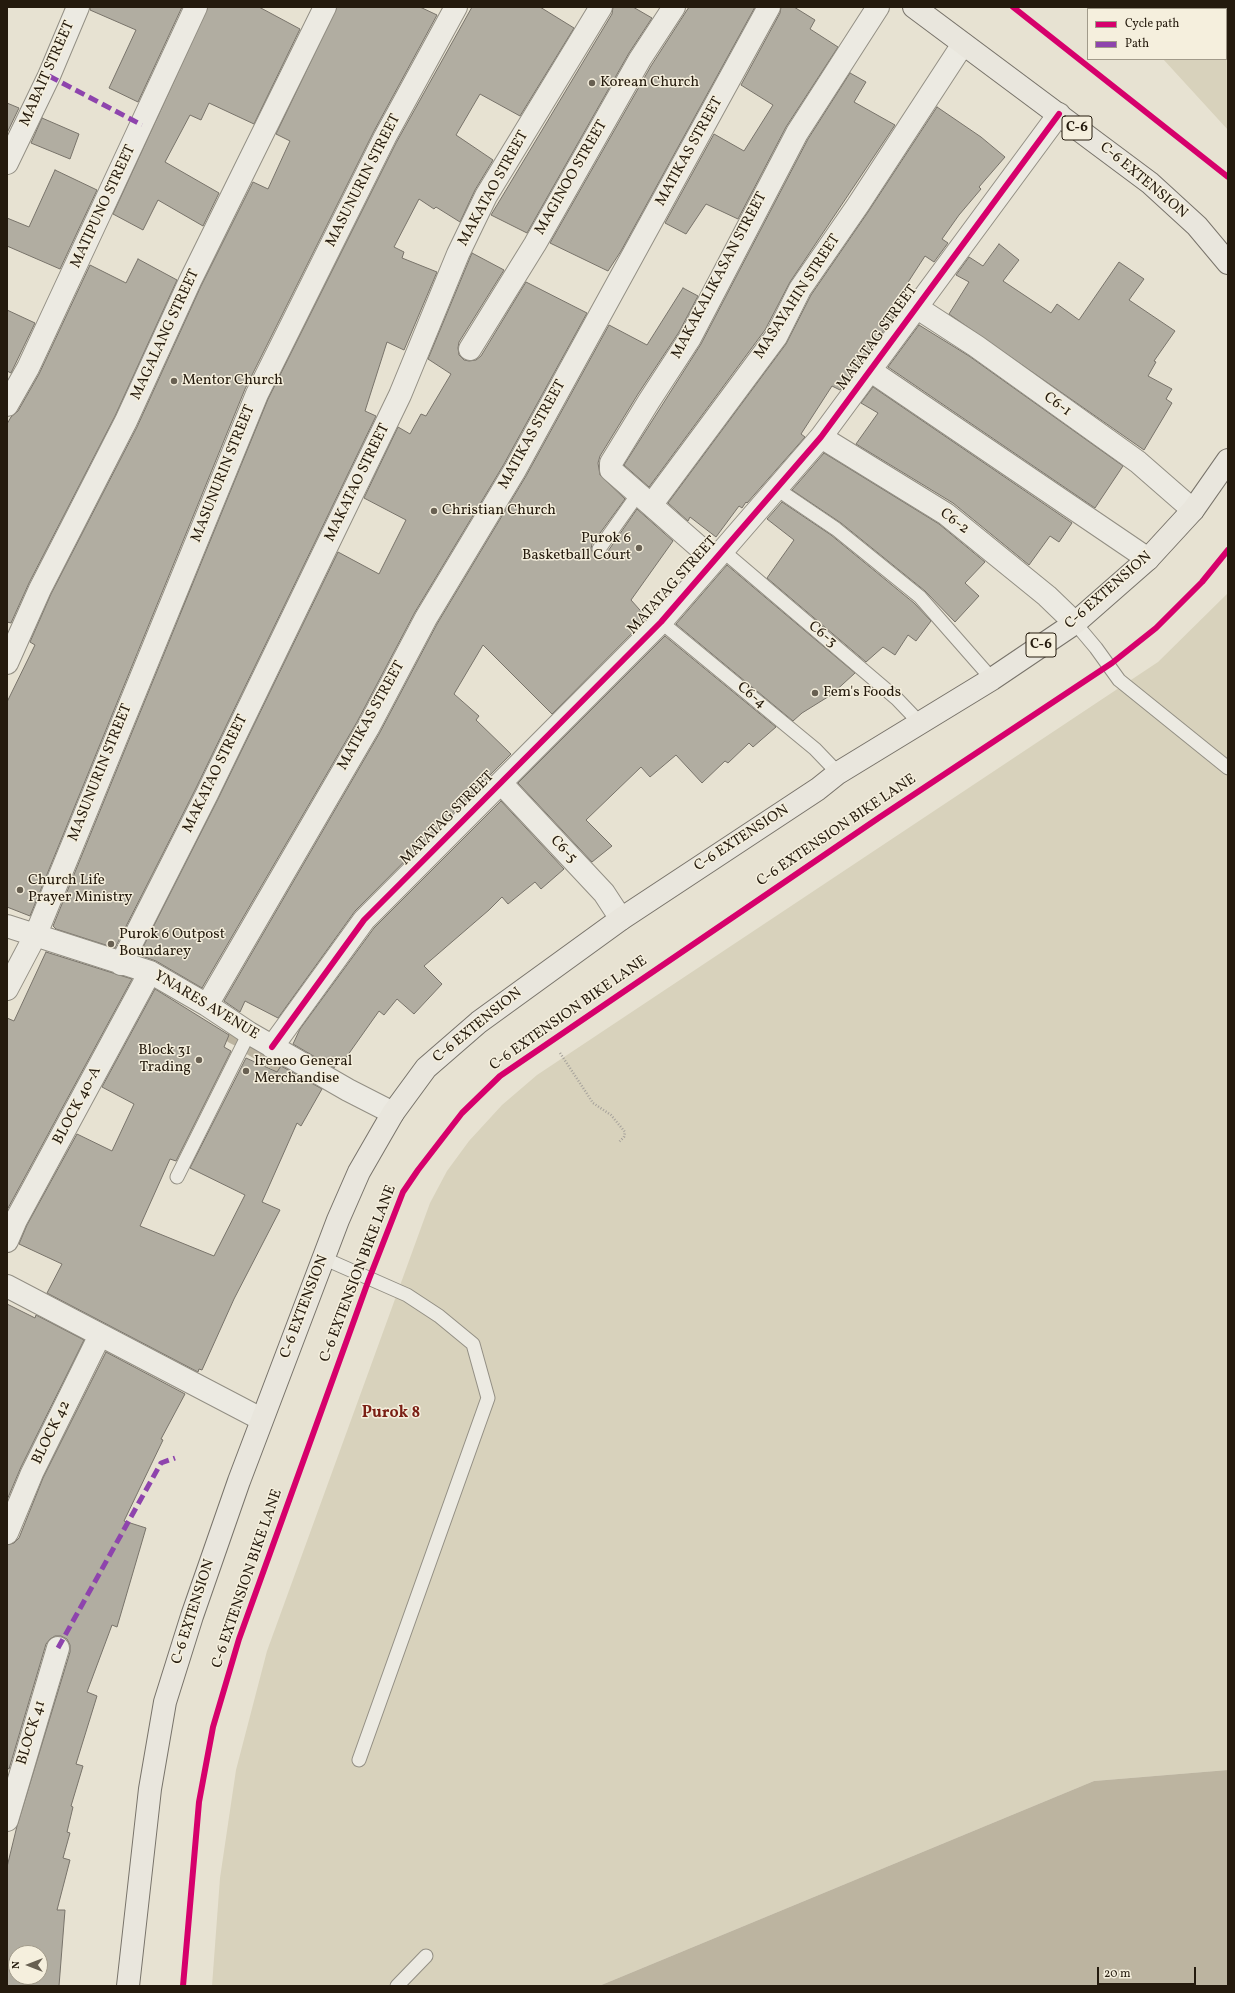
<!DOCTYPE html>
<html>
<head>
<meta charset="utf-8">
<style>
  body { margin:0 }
  #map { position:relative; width:1235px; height:1993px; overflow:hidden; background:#e7e2d2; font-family:Vollkorn,serif }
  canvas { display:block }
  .frame { position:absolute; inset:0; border:8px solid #241a0d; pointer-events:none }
  .legend { position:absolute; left:1087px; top:8px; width:140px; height:52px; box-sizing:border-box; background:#f5efdd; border:1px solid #a19a8a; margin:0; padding:5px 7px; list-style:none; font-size:12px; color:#241a0d }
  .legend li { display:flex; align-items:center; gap:8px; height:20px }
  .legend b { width:20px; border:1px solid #a19a8a }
  .north { position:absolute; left:8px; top:1945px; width:40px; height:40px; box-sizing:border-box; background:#f5efdd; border:1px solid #a19a8a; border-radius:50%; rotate:270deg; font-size:11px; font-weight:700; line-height:16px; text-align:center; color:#241a0d }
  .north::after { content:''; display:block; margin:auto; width:14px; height:18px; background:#686052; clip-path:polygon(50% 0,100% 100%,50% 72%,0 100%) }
  .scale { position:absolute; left:1097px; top:1967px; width:99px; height:18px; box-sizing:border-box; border:2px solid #241a0d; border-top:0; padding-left:5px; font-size:12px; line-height:14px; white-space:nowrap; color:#241a0d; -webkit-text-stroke:3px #f5efdd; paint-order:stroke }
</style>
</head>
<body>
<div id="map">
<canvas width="1235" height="1993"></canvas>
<div class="frame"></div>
<ul class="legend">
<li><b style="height:5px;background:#d6006c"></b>Cycle path</li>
<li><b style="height:5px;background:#8e44ad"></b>Path</li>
</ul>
<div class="north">N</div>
<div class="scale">20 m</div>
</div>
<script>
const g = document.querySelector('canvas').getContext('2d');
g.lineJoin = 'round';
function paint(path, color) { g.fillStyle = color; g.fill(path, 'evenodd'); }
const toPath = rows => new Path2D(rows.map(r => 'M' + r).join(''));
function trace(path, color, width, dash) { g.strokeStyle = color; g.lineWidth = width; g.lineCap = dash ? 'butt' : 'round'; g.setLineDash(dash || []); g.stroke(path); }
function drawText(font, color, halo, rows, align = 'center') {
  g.font = font + ' Vollkorn,serif'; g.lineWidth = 3; g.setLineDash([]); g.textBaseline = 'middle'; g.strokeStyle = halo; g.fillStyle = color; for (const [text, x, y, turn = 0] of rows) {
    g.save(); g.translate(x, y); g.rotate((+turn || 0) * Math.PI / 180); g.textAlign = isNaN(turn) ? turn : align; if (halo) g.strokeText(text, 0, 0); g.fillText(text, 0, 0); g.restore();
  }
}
const green = toPath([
  [1122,7,1228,7,1228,130,1163,59,1226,59,1226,9,1123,9],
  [1228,593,1228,1770,1094,1781,599,1986,212,1986,220,1878,236,1770,267,1651,430,1203,447,1171,469,1141,502,1105,537,1075,1158,662]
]);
const water = toPath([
  [1228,1770,1228,1986,599,1986,1094,1781]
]);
const stream = toPath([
  [243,457,283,363],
  [182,609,189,588],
  [231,1038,237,1041],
  [243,1046,291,1075]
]);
const building = toPath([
  [90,7,182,7,138,102,109,88,136,30,90,10,90,7],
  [208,7,259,7,300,29,254,124,209,103,201,120,190,115,165,162,219,193,203,226,158,200,143,230,113,214,208,7],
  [337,7,420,7,437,15,374,131,245,389,30,916,7,907,7,702,35,645,30,642,51,594,137,427,201,286,253,182,268,189,290,141,276,134,337,7],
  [472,7,540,7,574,28,520,116,480,94,456,135,493,160,475,190,460,222,436,207,434,209,419,199,394,247,404,252,402,258,437,272,404,350,387,342,365,411,376,416,196,788,115,948,56,929,53,926,268,399,396,143,472,7],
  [613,7,633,7,652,18,629,53,527,233,491,215,612,14,613,7],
  [689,7,755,7,621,251,608,271,550,243,651,66,689,7],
  [781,7,794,7,815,20,810,29,838,47,786,127,738,219,706,204,686,234,665,223,714,134,744,151,773,105,741,85,780,13,781,7],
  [850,73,866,82,854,102,895,125,790,282,765,330,649,487,624,465,701,344,808,139,850,73],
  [7,103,19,108,7,133,7,103],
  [937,107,981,137,1005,157,979,187,981,189,959,215,942,239,948,243,934,262,925,256,892,307,898,311,840,390,832,386,801,434,805,437,747,503,746,502,742,508,739,506,716,537,690,517,688,521,668,503,786,344,811,295,868,212,937,107],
  [42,118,79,134,70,159,31,143,42,118],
  [55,170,97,190,60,269,7,246,7,218,29,227,55,170],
  [999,244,1019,260,1003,281,1051,313,1057,304,1079,320,1119,262,1144,279,1129,300,1175,331,1154,361,1156,362,1148,376,1172,389,1166,399,1172,403,1144,450,949,314,969,282,956,275,969,257,983,266,999,244],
  [472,253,504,270,459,342,458,348,459,355,464,360,469,361,476,360,481,356,526,282,587,313,504,464,415,612,357,722,202,988,156,961,139,955,218,799,338,552,379,574,406,520,364,498,398,427,410,434,421,414,426,416,451,374,428,359,472,253],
  [138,259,177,280,115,416,29,583,11,623,7,622,7,424,11,417,18,411,39,374,90,265,126,283,138,259],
  [683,288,698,296,679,332,638,394,600,456,598,463,600,475,625,499,592,544,591,549,594,555,599,557,606,554,637,509,673,541,631,600,647,618,552,714,483,645,454,694,479,716,476,720,511,754,355,911,278,1018,245,1001,240,1012,224,1001,379,734,437,624,526,476,609,325,647,345,683,288],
  [7,310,35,323,11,373,7,371,7,310],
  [919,325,969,356,1123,466,1095,508,888,367,919,325],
  [873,387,1072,523,1059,542,1050,536,1029,565,953,503,856,444,878,413,861,403,873,387],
  [824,453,939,524,985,562,965,583,979,596,955,622,925,591,841,523,792,490,824,453],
  [782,502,831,535,914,603,931,621,916,641,908,635,895,655,883,647,866,662,767,578,794,540,767,519,782,502],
  [727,565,855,673,831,695,802,713,793,721,676,624,727,565],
  [665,636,776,727,753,747,749,743,728,763,725,761,702,783,676,755,650,777,641,767,586,820,612,846,592,862,518,783,665,636],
  [501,801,564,869,541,889,535,882,508,904,502,897,489,910,424,966,442,984,414,1014,397,999,384,1015,379,1011,345,1059,340,1057,334,1068,293,1044,300,1029,374,928,501,801],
  [46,952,132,979,7,1210,7,1018,14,1021,46,952],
  [155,989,229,1035,224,1047,231,1051,176,1161,170,1159,140,1226,214,1256,245,1195,190,1168,246,1058,277,1072,281,1066,322,1089,301,1126,297,1123,262,1202,280,1210,234,1299,202,1370,199,1369,198,1372,47,1293,62,1264,19,1244,27,1225,77,1134,112,1151,134,1104,102,1087,155,989],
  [7,1304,35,1318,36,1315,84,1340,21,1467,7,1500,7,1304],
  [106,1352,185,1394,161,1439,163,1440,124,1521,146,1528,117,1627,112,1625,87,1692,97,1696,76,1764,83,1766,71,1806,73,1807,67,1832,70,1833,63,1858,70,1860,57,1910,65,1910,59,1986,7,1986,7,1867,17,1826,70,1652,70,1645,67,1639,61,1636,55,1636,50,1639,46,1644,9,1769,7,1768,7,1545,14,1543,19,1538,43,1478,106,1352],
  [16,1953,40,1953,40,1977,16,1977,16,1953]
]);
const path = toPath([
  [560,1053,593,1103,611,1115,625,1132,624,1137,619,1142]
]);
const lane = toPath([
  [777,489,836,529,920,597,992,679],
  [599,549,638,494],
  [722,550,897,699,919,722],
  [661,622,815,749,838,773],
  [1075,623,1096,648,1119,680,1228,768],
  [177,1177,249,1033],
  [323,1258,407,1295,439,1316,473,1344,488,1398,359,1760],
  [397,1986,426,1956]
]);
const street = toPath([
  [7,163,49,76,78,7],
  [916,307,976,346,1138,462,1193,510],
  [470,349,535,244,640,59,674,7],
  [871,371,1148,559],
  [7,405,28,368,196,7],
  [821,437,946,514,1047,596,1075,623],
  [652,504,776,337,800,289,858,205,963,44],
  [714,560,611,470,611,463,649,401,690,338,797,133,878,7],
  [7,663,40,589,126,421,190,281,325,7],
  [502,784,604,893,621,919],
  [7,926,150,972,207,1005,249,1033,348,1090,393,1113],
  [121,964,207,794,400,395,458,254,486,196,601,7],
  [7,989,36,934,257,394,385,137,456,7],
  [207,1005,368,728,426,618,515,470,769,7],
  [272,1047,364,920,661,622,821,437,1059,114],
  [7,1241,16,1220,150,972],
  [7,1286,261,1419],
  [7,1533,32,1473,100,1335],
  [7,1820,58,1648]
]);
const primary = toPath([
  [914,7,1150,183,1197,226,1228,263],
  [128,1986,150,1789,165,1702,192,1616,239,1481,338,1220,359,1172,393,1113,426,1068,479,1022,621,919,818,789,838,773,992,679,1075,623,1148,559,1193,510,1228,460]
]);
const quiet = toPath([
  [49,76,142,125],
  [58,1648,161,1463,175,1458]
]);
const cycleway = toPath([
  [1013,7,1228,177],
  [272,1047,364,920,661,622,821,437,1059,114],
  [183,1986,199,1802,213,1727,239,1639,369,1279,403,1192,418,1170,462,1113,500,1076,880,817,1112,663,1156,628,1202,582,1228,550]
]);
const markers = [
  [592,83,4,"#686052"],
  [174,381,4,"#686052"],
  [434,511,4,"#686052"],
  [639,548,4,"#686052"],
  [815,693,4,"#686052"],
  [20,890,4,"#686052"],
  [111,944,4,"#686052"],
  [199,1060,4,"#686052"],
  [246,1071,4,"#686052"]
];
const shields = [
  [1077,128,30],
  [1041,645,30]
];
const shieldNames = [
  ["C-6",1077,128],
  ["C-6",1041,645]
];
const streetNames = [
  ["MABAIT STREET",48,74,-66],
  ["MATIKAS STREET",690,152,-61],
  ["MAGINOO STREET",572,178,-60],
  ["MASUNURIN STREET",364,181,-63],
  ["C-6 EXTENSION",1143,181,40],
  ["MAKATAO STREET",494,189,-61],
  ["MATIPUNO STREET",104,207,-65],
  ["MAKAKALIKASAN STREET",720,276,-62],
  ["MASAYAHIN STREET",798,297,-57],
  ["MAGALANG STREET",166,335,-65],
  ["MATATAG STREET",878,338,-54],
  ["C6-1",1057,405,36],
  ["MATIKAS STREET",533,435,-61],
  ["MASUNURIN STREET",224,474,-68],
  ["MAKATAO STREET",358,483,-64],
  ["C6-2",954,522,37],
  ["MATATAG STREET",673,586,-48],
  ["C-6 EXTENSION",1109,591,-41],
  ["C6-3",822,635,40],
  ["C6-4",751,696,39],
  ["MATIKAS STREET",372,716,-61],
  ["MASUNURIN STREET",101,773,-68],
  ["MAKATAO STREET",216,774,-64],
  ["MATATAG STREET",448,819,-45],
  ["C-6 EXTENSION BIKE LANE",837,831,-34],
  ["C-6 EXTENSION",742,839,-33],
  ["C6-5",563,850,47],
  ["YNARES AVENUE",206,1006,31],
  ["C-6 EXTENSION BIKE LANE",569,1014,-35],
  ["C-6 EXTENSION",478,1026,-39],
  ["BLOCK 40-A",78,1106,-62],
  ["C-6 EXTENSION BIKE LANE",359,1274,-69],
  ["C-6 EXTENSION",305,1307,-69],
  ["BLOCK 42",52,1433,-64],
  ["C-6 EXTENSION BIKE LANE",248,1579,-71],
  ["C-6 EXTENSION",194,1612,-72],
  ["BLOCK 41",32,1733,-73]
];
const poiNames = [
  ["Korean Church",600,83],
  ["Mentor Church",182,381],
  ["Christian Church",442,511],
  ["Purok 6",631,539,"right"],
  ["Basketball Court",631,556,"right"],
  ["Fem's Foods",823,693],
  ["Church Life",28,881],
  ["Prayer Ministry",28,898],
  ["Purok 6 Outpost",119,935],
  ["Boundarey",119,952],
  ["Block 31",191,1051,"right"],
  ["Trading",191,1068,"right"],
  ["Ireneo General",254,1062],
  ["Merchandise",254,1079]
];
const neighbourhoodNames = [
  ["Purok 8",391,1414]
];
paint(green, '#d8d2bc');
paint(water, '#bcb4a0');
trace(stream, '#bcb4a0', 10);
paint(building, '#b1ada1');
trace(building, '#78736a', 1);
trace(lane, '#938f84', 15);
trace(street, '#938f84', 24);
trace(primary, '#78736a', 24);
trace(path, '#a6a29b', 2.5, [1, 2]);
trace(lane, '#eceae2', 13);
trace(street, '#eceae2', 22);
trace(primary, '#e9e6dd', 22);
trace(quiet, '#8e44ad', 5, [10, 5]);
trace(cycleway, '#d6006c', 6);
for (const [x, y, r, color] of markers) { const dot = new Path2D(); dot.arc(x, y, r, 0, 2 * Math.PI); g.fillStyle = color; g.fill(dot); trace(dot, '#f5efdd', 1.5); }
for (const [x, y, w] of shields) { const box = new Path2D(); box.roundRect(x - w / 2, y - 12, w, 24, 3); g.fillStyle = '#f5efdd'; g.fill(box); trace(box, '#241a0d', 1); }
drawText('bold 14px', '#241a0d', null, shieldNames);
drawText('15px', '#241a0d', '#f5efdd', streetNames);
drawText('15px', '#241a0d', '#f5efdd', poiNames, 'left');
drawText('bold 16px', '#7a1f14', '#f5efdd', neighbourhoodNames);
</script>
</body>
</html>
